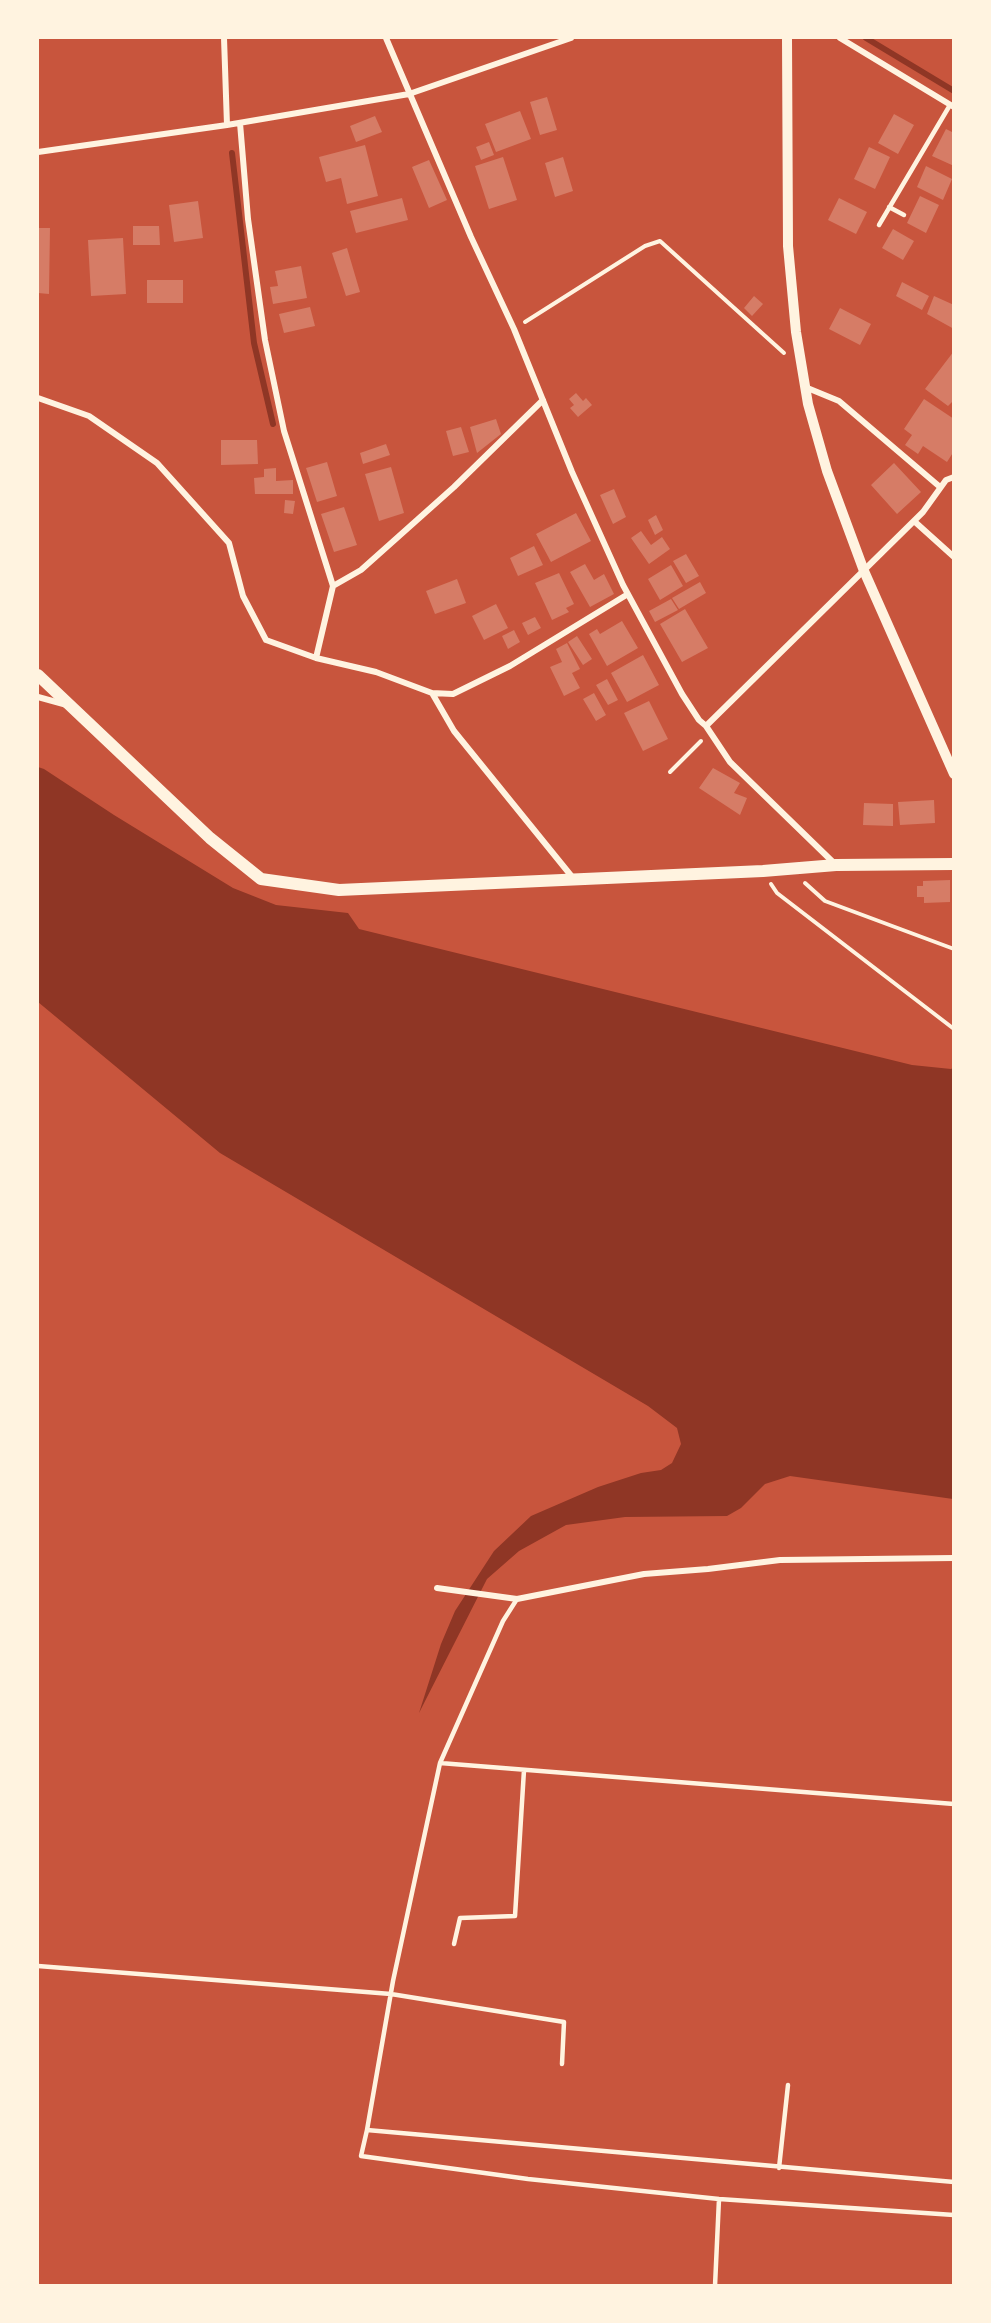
<!DOCTYPE html>
<html>
<head>
<meta charset="utf-8">
<style>
  body { margin:0 }
  #map { position:relative; width:991px; height:2323px; overflow:hidden; background:#c8553d; font-family:"Space Grotesk",sans-serif }
  canvas { display:block }
  .frame { position:absolute; inset:0; border:39px solid #fff3e0; pointer-events:none }
</style>
</head>
<body>
<div id="map">
<canvas width="991" height="2323"></canvas>
<div class="frame"></div>
</div>
<script>
const g = document.querySelector('canvas').getContext('2d');
g.lineJoin = 'round';
function paint(path, color) { g.fillStyle = color; g.fill(path, 'evenodd'); }
const toPath = rows => new Path2D(rows.map(r => 'M' + r).join(''));
function trace(path, color, width, dash) { g.strokeStyle = color; g.lineWidth = width; g.lineCap = dash ? 'butt' : 'round'; g.setLineDash(dash || []); g.stroke(path); }
const water = toPath([
  [38,767,44,769,114,815,233,888,276,905,348,913,359,929,912,1065,951,1069,953,1068,953,1499,790,1476,765,1484,741,1508,727,1516,625,1517,566,1525,519,1551,487,1579,419,1713,441,1644,455,1611,494,1551,531,1516,598,1487,641,1473,661,1470,672,1463,681,1444,677,1428,648,1406,220,1153,38,1002]
]);
const stream = toPath([
  [866,38,954,91],
  [232,153,254,343,273,424]
]);
const building = toPath([
  [547,97,557,130,540,135,530,102],
  [520,111,531,139,496,152,485,124],
  [894,114,914,125,898,154,878,143],
  [375,116,382,132,356,142,350,126],
  [946,129,954,133,954,166,932,156],
  [489,142,494,155,481,160,476,147],
  [365,145,378,196,347,204,341,178,326,182,319,157],
  [869,147,890,157,875,189,854,179],
  [503,157,517,200,489,209,475,166],
  [563,157,573,191,555,197,545,163],
  [429,160,447,200,429,208,412,167],
  [926,166,952,179,943,200,917,187],
  [920,196,939,205,926,233,907,223],
  [402,198,408,220,356,233,350,211],
  [839,198,867,212,856,234,828,220],
  [198,201,203,238,174,242,169,205],
  [133,226,159,226,160,245,133,245],
  [38,228,50,228,49,294,38,293],
  [893,229,914,241,903,260,882,248],
  [123,238,126,294,91,296,88,240],
  [347,248,360,292,346,296,332,253],
  [301,266,307,298,273,304,270,287,278,286,275,271],
  [147,280,183,280,183,303,147,303],
  [902,282,929,296,922,310,896,296],
  [754,296,763,304,752,316,744,308],
  [934,296,954,305,954,329,927,314],
  [310,307,315,326,284,333,279,314],
  [840,308,871,324,860,345,829,329],
  [954,351,954,400,948,406,925,389],
  [576,393,583,401,586,398,592,405,578,417,570,408,574,405,569,399],
  [924,399,954,419,954,451,947,462,923,446,918,454,905,445,912,435,904,429],
  [496,419,501,434,477,453,470,427],
  [461,427,469,452,453,456,446,431],
  [221,440,257,440,258,464,221,465],
  [386,444,390,455,363,464,360,453],
  [327,462,337,496,317,502,306,468],
  [894,463,921,492,897,514,871,485],
  [391,467,404,513,379,521,365,474],
  [276,468,276,481,293,480,293,494,255,494,254,478,264,477,264,469],
  [614,489,626,517,613,524,600,495],
  [285,500,295,501,293,514,284,513],
  [344,507,357,545,334,552,321,514],
  [576,513,591,541,551,562,536,534],
  [656,515,663,530,655,535,648,520],
  [641,531,651,545,662,537,670,549,649,564,631,538],
  [534,546,543,565,518,576,510,558],
  [686,554,699,576,686,583,673,561],
  [585,564,594,580,604,574,614,594,590,607,570,572],
  [671,565,683,586,660,600,648,579],
  [559,573,574,604,566,608,569,612,552,620,535,583],
  [457,579,466,603,435,614,426,591],
  [700,582,706,593,679,609,672,598],
  [671,599,678,610,655,622,649,611],
  [496,604,508,628,484,640,472,616],
  [685,609,708,648,682,662,660,624],
  [535,617,541,628,528,635,522,623],
  [622,621,638,648,607,666,589,634,597,629,600,634],
  [514,630,520,642,508,649,502,636],
  [577,636,592,659,583,665,568,642],
  [567,643,580,669,572,673,580,688,564,696,550,667,562,662,556,649],
  [643,655,659,685,627,702,611,673],
  [607,679,618,700,608,705,596,685],
  [594,693,606,715,596,721,583,699],
  [649,701,668,739,643,751,624,713],
  [713,768,740,783,734,793,747,798,740,815,699,788],
  [934,800,935,823,900,825,898,802],
  [864,803,893,804,893,826,863,825],
  [950,880,950,902,924,903,924,897,917,897,917,886,923,886,923,881]
]);
const path = toPath([
  [525,322,645,246,660,241,784,353],
  [670,772,701,741],
  [805,883,825,901,954,949],
  [771,884,777,893,954,1029]
]);
const service = toPath([
  [889,207,904,215],
  [879,225,950,105],
  [440,1763,503,1621,517,1599],
  [954,1804,440,1763,393,1981,367,2130,954,2182],
  [454,1944,460,1918,515,1916,524,1770],
  [38,1966,391,1994,564,2022,562,2064],
  [367,2130,361,2156,528,2179,719,2199,954,2215],
  [779,2168,788,2085],
  [715,2286,719,2199]
]);
const minor = toPath([
  [224,38,227,125],
  [386,38,471,237,514,329,572,472,623,585,682,694,699,720,706,726,730,762,836,865],
  [840,38,954,107],
  [240,123,248,219,265,340,284,431,333,586],
  [38,152,227,125,409,94,571,38],
  [805,387,839,401,940,487],
  [38,398,89,416,157,463,229,543,243,596,266,640,316,658],
  [914,521,954,557],
  [432,693,376,672,316,658,333,586,361,570,454,487,543,400],
  [38,697,67,705],
  [706,726,923,512,946,480,954,477],
  [573,878,454,731,432,693,453,694,510,666,628,594],
  [437,1588,517,1599,644,1574,708,1569,780,1560,954,1558]
]);
const tertiary = toPath([
  [787,38,788,246,796,332,808,404,827,471,864,571,954,774]
]);
const secondary = toPath([
  [38,675,210,838,261,879,339,890,763,871,836,865,954,864]
]);
paint(water, '#8f3625');
trace(stream, '#8f3625', 6);
paint(building, '#d67c66');
trace(path, '#fff3e0', 4);
trace(service, '#fff3e0', 4.5);
trace(minor, '#fff3e0', 6);
trace(tertiary, '#fff3e0', 10);
trace(secondary, '#fff3e0', 12);
</script>
</body>
</html>
